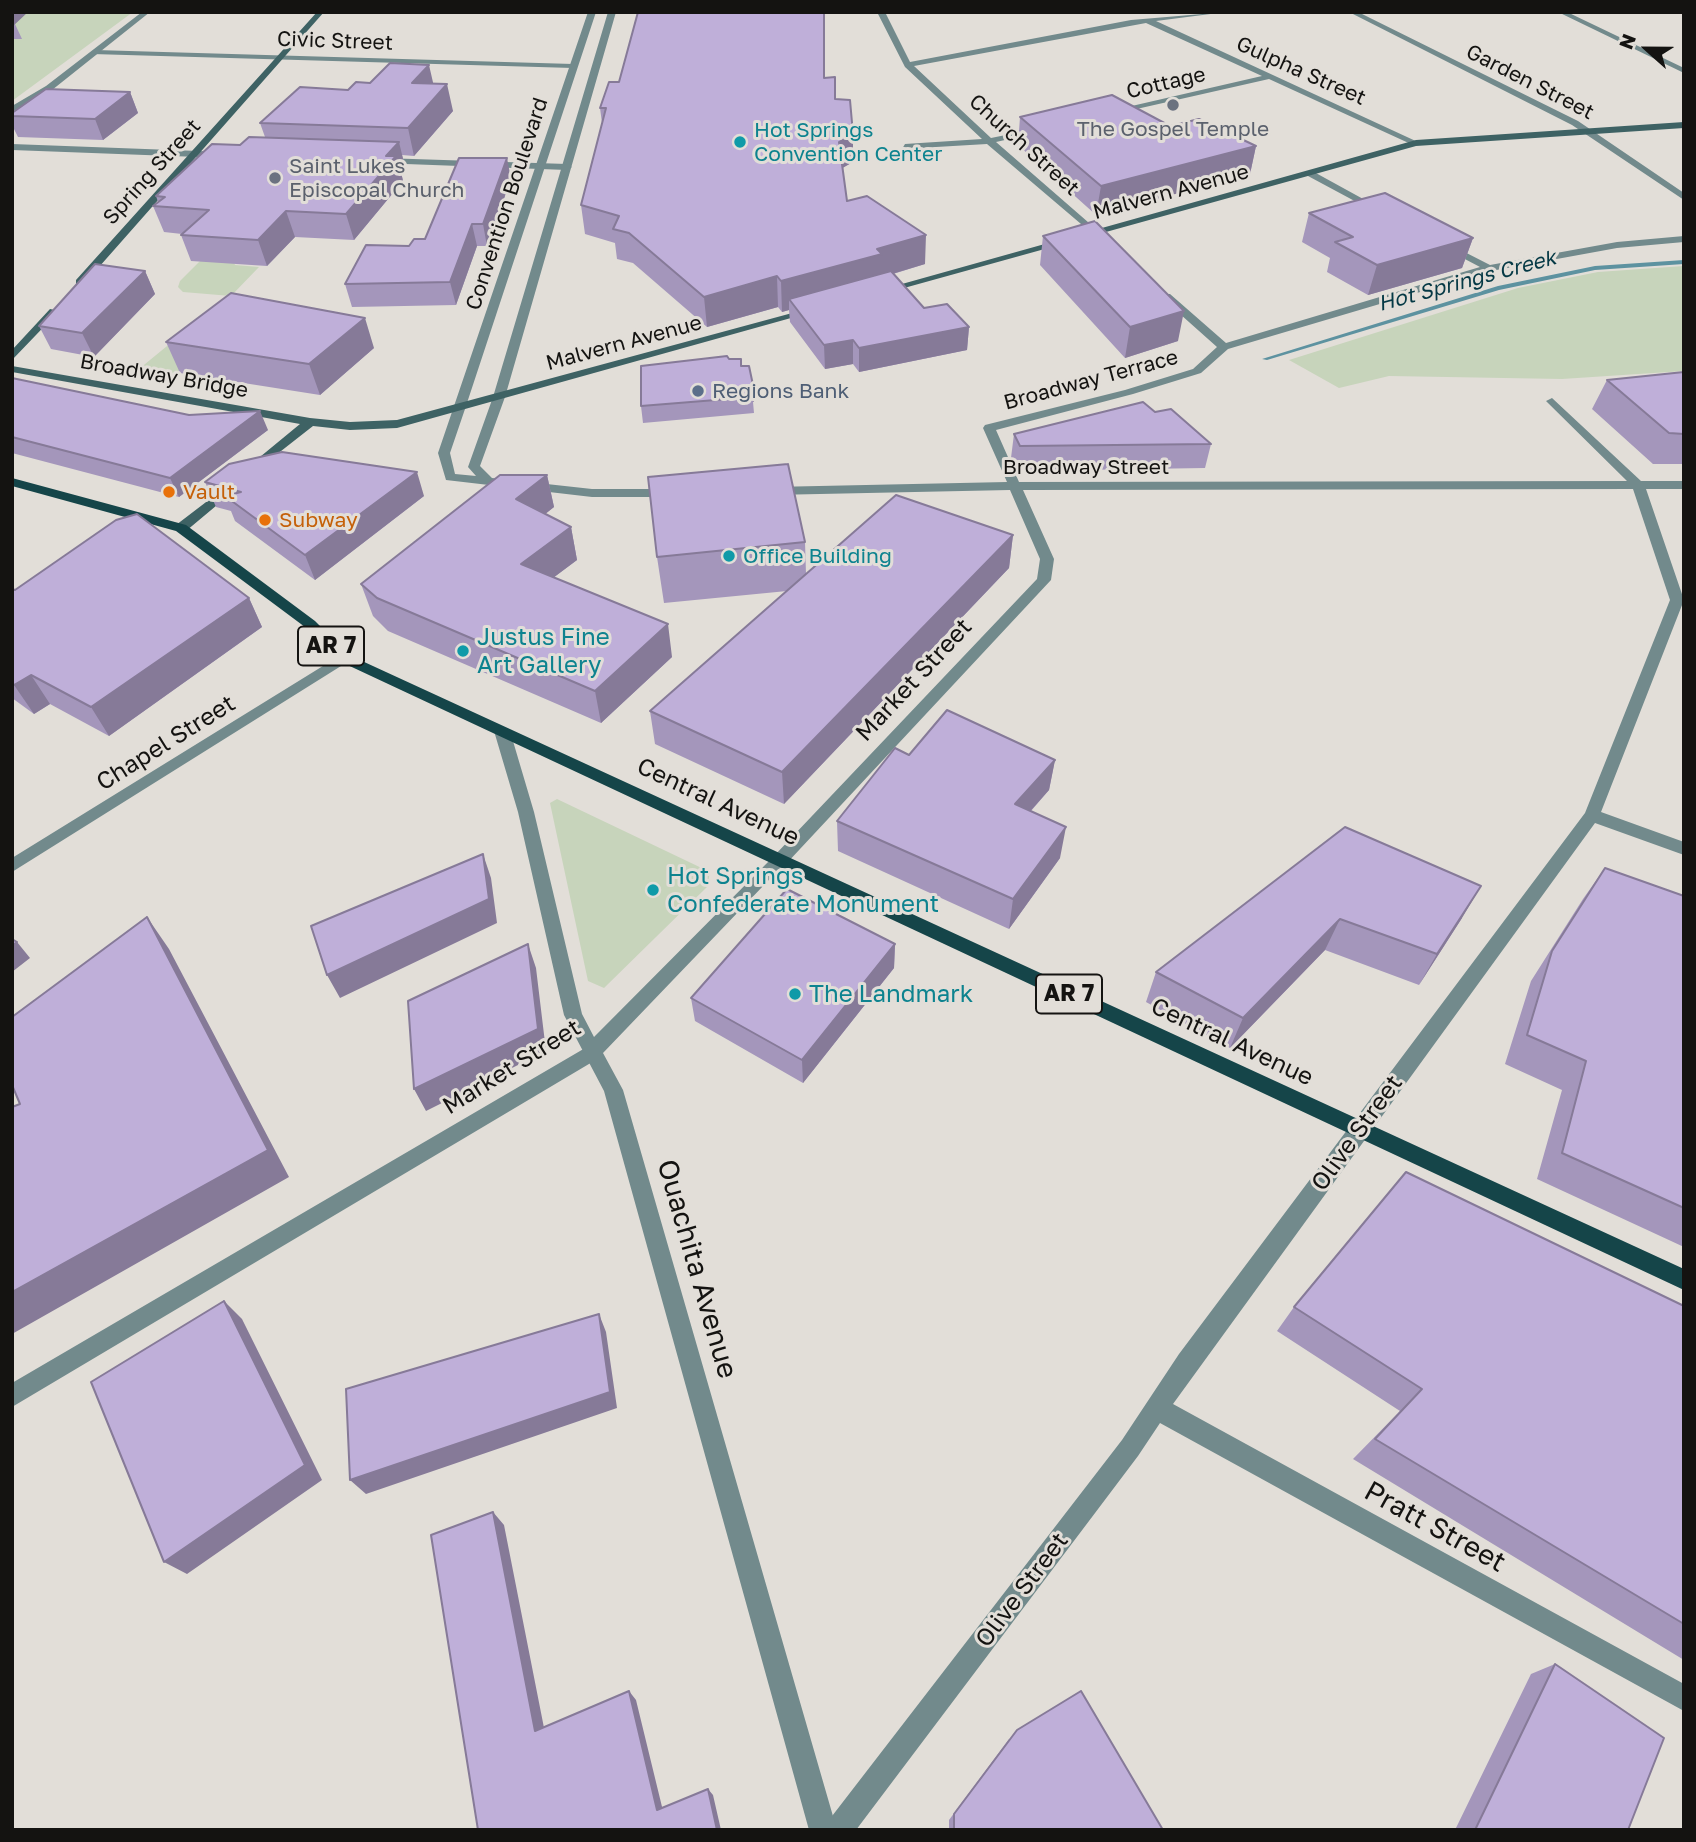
<!DOCTYPE html>
<html>
<head>
<meta charset="utf-8">
<style>
  body { margin:0 }
  #map { position:relative; width:1696px; height:1842px; overflow:hidden; background:#e2ded8; font-family:"Golos Text",sans-serif }
  canvas { display:block }
  .frame { position:absolute; inset:0; border:14px solid #141311; pointer-events:none }
  .north { position:absolute; left:1612px; top:14px; width:70px; height:70px; -webkit-text-stroke:5px #e2ded8; paint-order:stroke; rotate:291deg; font-size:19px; font-weight:700; line-height:28px; text-align:center; color:#141311 }
  .north::after { content:''; display:block; margin:auto; width:24px; height:32px; background:#141311; clip-path:polygon(50% 0,100% 100%,50% 72%,0 100%) }
</style>
</head>
<body>
<div id="map">
<canvas width="1696" height="1842"></canvas>
<div class="frame"></div>
<div class="north">N</div>
</div>
<script>
const g = document.querySelector('canvas').getContext('2d');
g.lineJoin = 'round';
function paint(path, color) { g.fillStyle = color; g.fill(path, 'evenodd'); }
const toPath = rows => new Path2D(rows.map(r => 'M' + r).join(''));
function trace(path, color, width, dash) { g.strokeStyle = color; g.lineWidth = width; g.lineCap = dash ? 'butt' : 'round'; g.setLineDash(dash || []); g.stroke(path); }
function drawText(font, color, halo, rows, align = 'center') {
  g.font = font + ' "Golos Text",sans-serif'; g.lineWidth = 6; g.setLineDash([]); g.textBaseline = 'middle'; g.strokeStyle = halo; g.fillStyle = color; for (const [text, x, y, turn = 0] of rows) {
    g.save(); g.translate(x, y); g.rotate((+turn || 0) * Math.PI / 180); g.textAlign = isNaN(turn) ? turn : align; if (halo) g.strokeText(text, 0, 0); g.fillText(text, 0, 0); g.restore();
  }
}
const green = toPath([
  [12,12,133,12,12,101],
  [204,257,233,260,235,265,259,267,231,296,183,292,178,287,180,281],
  [1684,266,1684,371,1562,379,1389,376,1339,388,1289,360,1518,288,1598,272],
  [211,310,252,315,175,374,139,369],
  [557,799,710,872,707,887,604,988,588,981,550,803]
]);
const stream = toPath([
  [1684,260,1684,264,1595,270,1499,290,1267,360,1262,359,1498,286,1595,266,1684,260]
]);
const minor = toPath([
  [877,12,885,12,910,62,1131,20,1226,12,1156,21,1420,143,1413,145,1269,79,1110,115,1110,111,1262,76,1146,23,914,66,991,138,1045,127,1045,131,996,142,1104,236,1104,240,1101,241,987,144,902,149,905,144,982,139,905,67,877,12],
  [1349,12,1358,12,1578,121,1684,193,1684,200,1572,125,1349,12],
  [1558,12,1567,12,1684,68,1684,73,1558,12],
  [95,50,573,64,577,66,573,68,92,54,95,50],
  [12,144,225,152,229,155,225,158,12,150,12,144],
  [382,158,567,164,572,167,567,170,379,163,382,158],
  [1308,172,1314,172,1385,211,1377,213,1308,176,1308,172],
  [1684,236,1684,242,1617,248,1491,271,1228,349,1201,373,1133,394,996,430,1019,482,1627,481,1548,403,1546,401,1552,398,1641,481,1684,481,1684,489,1646,489,1684,600,1601,812,1684,842,1684,855,1595,823,1173,1404,1684,1684,1684,1711,1160,1423,1138,1456,856,1830,825,1830,829,1820,1122,1440,1179,1354,1585,813,1670,600,1633,489,1023,490,1054,559,1051,580,786,864,780,866,772,860,774,856,1037,579,1040,559,1010,490,772,495,766,491,772,487,1007,482,983,428,985,425,1125,390,1193,369,1217,347,1162,298,1162,294,1170,294,1226,343,1480,267,1442,247,1442,243,1445,242,1490,265,1617,242,1684,236],
  [499,394,505,397,480,466,492,478,592,489,674,489,680,493,674,497,592,497,446,480,438,453,453,409,459,405,465,409,450,453,455,474,476,476,468,467,493,397,499,394],
  [344,653,351,658,349,661,12,872,12,858,344,653],
  [592,1044,599,1046,601,1052,599,1058,12,1407,12,1383,592,1044]
]);
const tertiary = toPath([
  [142,12,150,12,52,90,12,112,12,106,46,86,142,12],
  [588,12,596,12,465,409,455,411,453,409,588,12],
  [608,12,616,12,505,397,495,399,493,397,608,12],
  [502,726,510,731,534,812,582,1014,594,1037,774,856,780,854,788,860,603,1053,623,1090,837,1830,809,1830,604,1091,564,1015,518,812,494,731,502,726]
]);
const secondary = toPath([
  [317,12,324,12,84,284,76,284,76,280,317,12],
  [1684,122,1684,128,1416,146,886,293,877,291,1416,140,1684,122],
  [50,309,59,311,12,360,12,350,50,309],
  [807,309,816,311,397,428,350,430,313,426,253,473,247,469,249,466,300,424,12,372,12,366,310,418,350,422,397,420,807,309],
  [231,483,235,484,235,490,186,531,176,531,176,525,231,483]
]);
const primary = toPath([
  [12,478,186,525,315,621,349,655,1684,1269,1684,1290,339,661,305,627,176,531,12,486,12,478]
]);
const wall = toPath([
  [12,12,15,24,22,39,12,39],
  [638,12,864,12,864,13,824,14,824,78,853,134,853,162,842,168,847,201,925,264,893,274,924,308,969,327,967,350,859,372,853,364,825,369,790,322,789,310,782,312,778,307,707,327,633,263,617,259,615,243,585,234,581,205,602,123,600,108,619,82],
  [434,84,453,111,414,156,402,155,405,167,401,172,403,181,354,240,295,237,267,266,191,261,181,235,182,234,164,232,153,206,158,202,156,196,240,145,265,137,260,123,348,90],
  [130,92,138,113,103,140,18,137,12,125,12,113],
  [1020,117,1170,126,1256,146,1250,174,1096,215,1018,145],
  [511,179,487,246,477,246,456,305,352,307,345,284,409,246,425,239],
  [1309,213,1473,238,1462,268,1368,295,1327,272,1330,258,1302,242],
  [1043,236,1178,341,1125,358,1040,265],
  [145,271,155,294,94,357,51,349,39,326],
  [166,342,374,348,320,395,180,373],
  [729,359,741,366,754,401,753,402,754,413,643,423,641,406],
  [1684,372,1684,464,1653,464,1592,409,1607,380],
  [12,378,189,415,268,430,179,497,12,453],
  [1155,412,1211,444,1205,468,1017,471,1011,458,1014,434],
  [547,475,554,507,545,514,571,527,577,560,554,577,672,657,601,723,388,631,373,616,361,584],
  [205,482,424,496,315,580,235,521,231,511,216,507],
  [1013,535,1009,568,784,804,655,744,650,711,787,591,664,603,657,557,805,542,806,574],
  [12,589,249,598,262,627,109,736,50,704,34,714,12,698],
  [909,755,1055,760,1049,790,1031,811,1060,858,1009,929,838,851,837,821],
  [1345,827,1462,918,1419,985,1325,950,1230,1048,1146,1002,1156,972],
  [1605,868,1684,896,1684,1247,1537,1179,1562,1090,1505,1064,1531,981,1583,899],
  [895,944,894,968,803,1083,695,1021,691,998],
  [1684,1306,1684,1660,1353,1459,1400,1411,1277,1331,1294,1307],
  [1555,1664,1628,1830,1455,1830,1531,1674],
  [1009,1739,1163,1830,949,1830,949,1820]
]);
const shadedWall = toPath([
  [12,12,28,12,12,27],
  [429,65,435,91,412,83],
  [447,84,453,111,414,156,408,128],
  [130,92,138,113,103,140,95,119],
  [853,134,853,162,839,170,839,142],
  [399,142,405,167,401,172,403,181,354,240,346,214,386,156],
  [1256,146,1250,174,1096,215,1101,186],
  [507,158,511,179,487,246,483,224],
  [286,211,295,237,267,266,258,240],
  [472,224,477,246,456,305,450,282],
  [926,235,925,264,882,277,789,299,789,310,782,312,781,281,877,249],
  [1473,238,1462,268,1368,295,1377,265],
  [145,271,155,294,94,357,82,333],
  [777,276,778,307,707,327,704,297],
  [1184,311,1178,341,1125,358,1130,327],
  [365,318,374,348,320,395,309,364],
  [969,327,967,350,859,372,859,348],
  [853,340,853,364,825,369,824,345],
  [753,385,754,401,753,402,750,388],
  [260,411,268,430,179,497,170,478],
  [417,472,424,496,315,580,305,555],
  [547,475,554,507,524,531,516,499],
  [571,527,577,560,529,596,521,564],
  [1013,535,1009,568,784,804,782,772],
  [249,598,262,627,109,736,91,707],
  [668,624,672,657,601,723,595,691],
  [31,675,50,704,34,714,14,685],
  [1055,760,1049,790,1010,834,1015,804],
  [1066,827,1060,858,1009,929,1013,899],
  [483,854,491,878,497,923,340,998,327,975],
  [1481,886,1462,918,1419,985,1437,954],
  [147,917,169,949,289,1177,12,1334,12,1292],
  [1340,919,1325,950,1230,1048,1243,1018],
  [17,942,30,958,12,972,12,946],
  [528,944,536,968,546,1051,426,1111,414,1089],
  [895,944,894,968,803,1083,802,1060],
  [224,1301,242,1319,322,1480,187,1574,164,1562],
  [599,1314,606,1332,617,1408,366,1494,350,1480],
  [493,1512,504,1525,546,1738,535,1731],
  [629,1691,636,1700,664,1815,657,1810],
  [708,1789,713,1795,721,1830,717,1830]
]);
const building = toPath([
  [638,12,824,12,824,78,835,77,835,99,850,100,853,134,839,142,847,201,867,196,926,235,877,249,882,254,781,281,777,276,704,297,629,233,613,229,619,216,581,205,606,108,600,108,609,82,619,82,638,12],
  [390,63,429,65,412,83,447,84,408,128,260,123,300,87,348,90,356,82,370,83,390,63],
  [46,89,130,92,95,119,12,116,12,113,46,89],
  [1112,95,1170,126,1199,119,1256,146,1101,186,1020,117,1112,95],
  [249,137,399,142,386,156,396,156,346,214,286,211,258,240,181,235,209,210,153,206,165,197,156,196,212,144,240,145,249,137],
  [459,158,507,158,483,224,472,224,450,282,345,284,366,245,409,246,414,239,425,239,459,158],
  [1385,193,1473,238,1377,265,1335,242,1353,237,1309,213,1385,193],
  [1095,221,1184,311,1130,327,1043,236,1095,221],
  [95,264,145,271,82,333,39,326,95,264],
  [891,271,924,308,947,304,969,327,859,348,853,340,824,345,789,299,891,271],
  [231,293,365,318,309,364,166,342,231,293],
  [727,356,729,359,741,359,741,366,749,366,753,385,750,388,753,397,641,406,641,366,727,356],
  [1684,372,1684,434,1669,433,1607,380,1684,372],
  [12,378,189,415,260,411,170,478,12,437,12,378],
  [1143,402,1155,412,1171,409,1211,444,1020,446,1014,434,1143,402],
  [282,452,417,472,305,555,225,496,241,492,205,482,229,464,282,452],
  [788,464,805,542,657,557,648,477,788,464],
  [500,475,547,475,516,499,571,527,521,564,668,624,595,691,377,598,361,584,500,475],
  [896,495,1013,535,782,772,650,711,896,495],
  [137,514,249,598,91,707,31,675,14,685,12,683,12,589,15,590,116,520,137,514],
  [947,710,1055,760,1015,804,1066,827,1013,899,837,821,895,748,909,755,947,710],
  [1345,827,1481,886,1437,954,1340,919,1243,1018,1156,972,1345,827],
  [483,854,489,899,327,975,311,926,483,854],
  [1605,868,1684,896,1684,1208,1562,1153,1586,1061,1527,1035,1552,951,1605,868],
  [787,889,895,944,802,1060,691,998,787,889],
  [147,917,268,1150,12,1292,12,1107,20,1104,12,1085,12,1017,147,917],
  [12,939,17,942,12,946,12,939],
  [528,944,538,1029,414,1089,408,1001,528,944],
  [1406,1172,1684,1306,1684,1624,1375,1439,1422,1389,1294,1307,1406,1172],
  [224,1301,305,1465,164,1562,91,1382,224,1301],
  [599,1314,610,1392,350,1480,346,1389,599,1314],
  [493,1512,535,1731,629,1691,657,1810,708,1789,717,1830,478,1830,431,1535,493,1512],
  [1555,1664,1664,1738,1628,1830,1475,1830,1555,1664],
  [1081,1691,1163,1830,954,1830,954,1814,1017,1730,1081,1691]
]);
const markers = [
  [1173,105,7,"#6b7280"],
  [740,142,7,"#0f9aa8"],
  [275,178,7,"#6b7280"],
  [698,391,7,"#5c6f8a"],
  [169,492,7,"#e8710a"],
  [265,520,7,"#e8710a"],
  [729,556,7,"#0f9aa8"],
  [463,651,7,"#0f9aa8"],
  [653,890,7,"#0f9aa8"],
  [795,994,7,"#0f9aa8"]
];
const farStreetnames = [
  ["Civic Street",335,41,2],
  ["Gulpha Street",1301,71,24],
  ["Garden Street",1530,82,27],
  ["Cottage",1166,83,-13],
  ["Church Street",1024,145,42],
  ["Spring Street",152,172,-48],
  ["Malvern Avenue",1171,192,-15],
  ["Convention Boulevard",507,204,-72],
  ["Malvern Avenue",624,343,-15],
  ["Broadway Bridge",164,376,10],
  ["Broadway Terrace",1091,380,-15],
  ["Broadway Street",1086,467]
];
const farWorshipnames = [
  ["The Gospel Temple",1173,129],
  ["Saint Lukes",289,166,"left"],
  ["Episcopal Church",289,190,"left"]
];
const farCulturenames = [
  ["Hot Springs",754,130],
  ["Convention Center",754,154],
  ["Office Building",743,556]
];
const farWaternames = [
  ["Hot Springs Creek",1467,281,-15]
];
const farServicenames = [
  ["Regions Bank",712,391]
];
const farFoodnames = [
  ["Vault",183,492],
  ["Subway",279,520]
];
const shields = [
  [331,646,66],
  [1069,994,66]
];
const shieldNames = [
  ["AR 7",331,646],
  ["AR 7",1069,994]
];
const cultureNames = [
  ["Justus Fine",477,637],
  ["Art Gallery",477,665],
  ["Hot Springs",667,876],
  ["Confederate Monument",667,904],
  ["The Landmark",809,994]
];
const streetNames = [
  ["Market Street",914,680,-47],
  ["Chapel Street",166,743,-32],
  ["Central Avenue",718,802,25],
  ["Central Avenue",1232,1042,25],
  ["Market Street",512,1067,-32],
  ["Olive Street",1357,1133,-54],
  ["Olive Street",1022,1590,-53]
];
const nearStreetnames = [
  ["Ouachita Avenue",697,1269,74],
  ["Pratt Street",1435,1527,29]
];
paint(green, '#c7d4bb');
paint(stream, '#5d92a0');
paint(minor, '#728a8c');
paint(tertiary, '#728a8c');
paint(secondary, '#3e6264');
paint(primary, '#154549');
paint(wall, '#a496bb');
paint(shadedWall, '#867a98');
paint(building, '#bfafd9');
trace(building, '#867a98', 2);
for (const [x, y, r, color] of markers) { const dot = new Path2D(); dot.arc(x, y, r, 0, 2 * Math.PI); g.fillStyle = color; g.fill(dot); trace(dot, '#e2ded8', 2.5); }
drawText('21px', '#141311', '#e2ded8', farStreetnames);
drawText('21px', '#5b616d', '#e2ded8', farWorshipnames);
drawText('21px', '#0d838f', '#e2ded8', farCulturenames, 'left');
drawText('italic 21px', '#053945', '#e2ded8', farWaternames);
drawText('21px', '#4e5e75', '#e2ded8', farServicenames, 'left');
drawText('21px', '#c56008', '#e2ded8', farFoodnames, 'left');
for (const [x, y, w] of shields) { const box = new Path2D(); box.roundRect(x - w / 2, y - 19.5, w, 39, 5); g.fillStyle = '#e2ded8'; g.fill(box); trace(box, '#141311', 2); }
drawText('bold 23px', '#141311', null, shieldNames);
drawText('24px', '#0d838f', '#e2ded8', cultureNames, 'left');
drawText('24px', '#141311', '#e2ded8', streetNames);
drawText('28px', '#141311', '#e2ded8', nearStreetnames);
</script>
</body>
</html>
